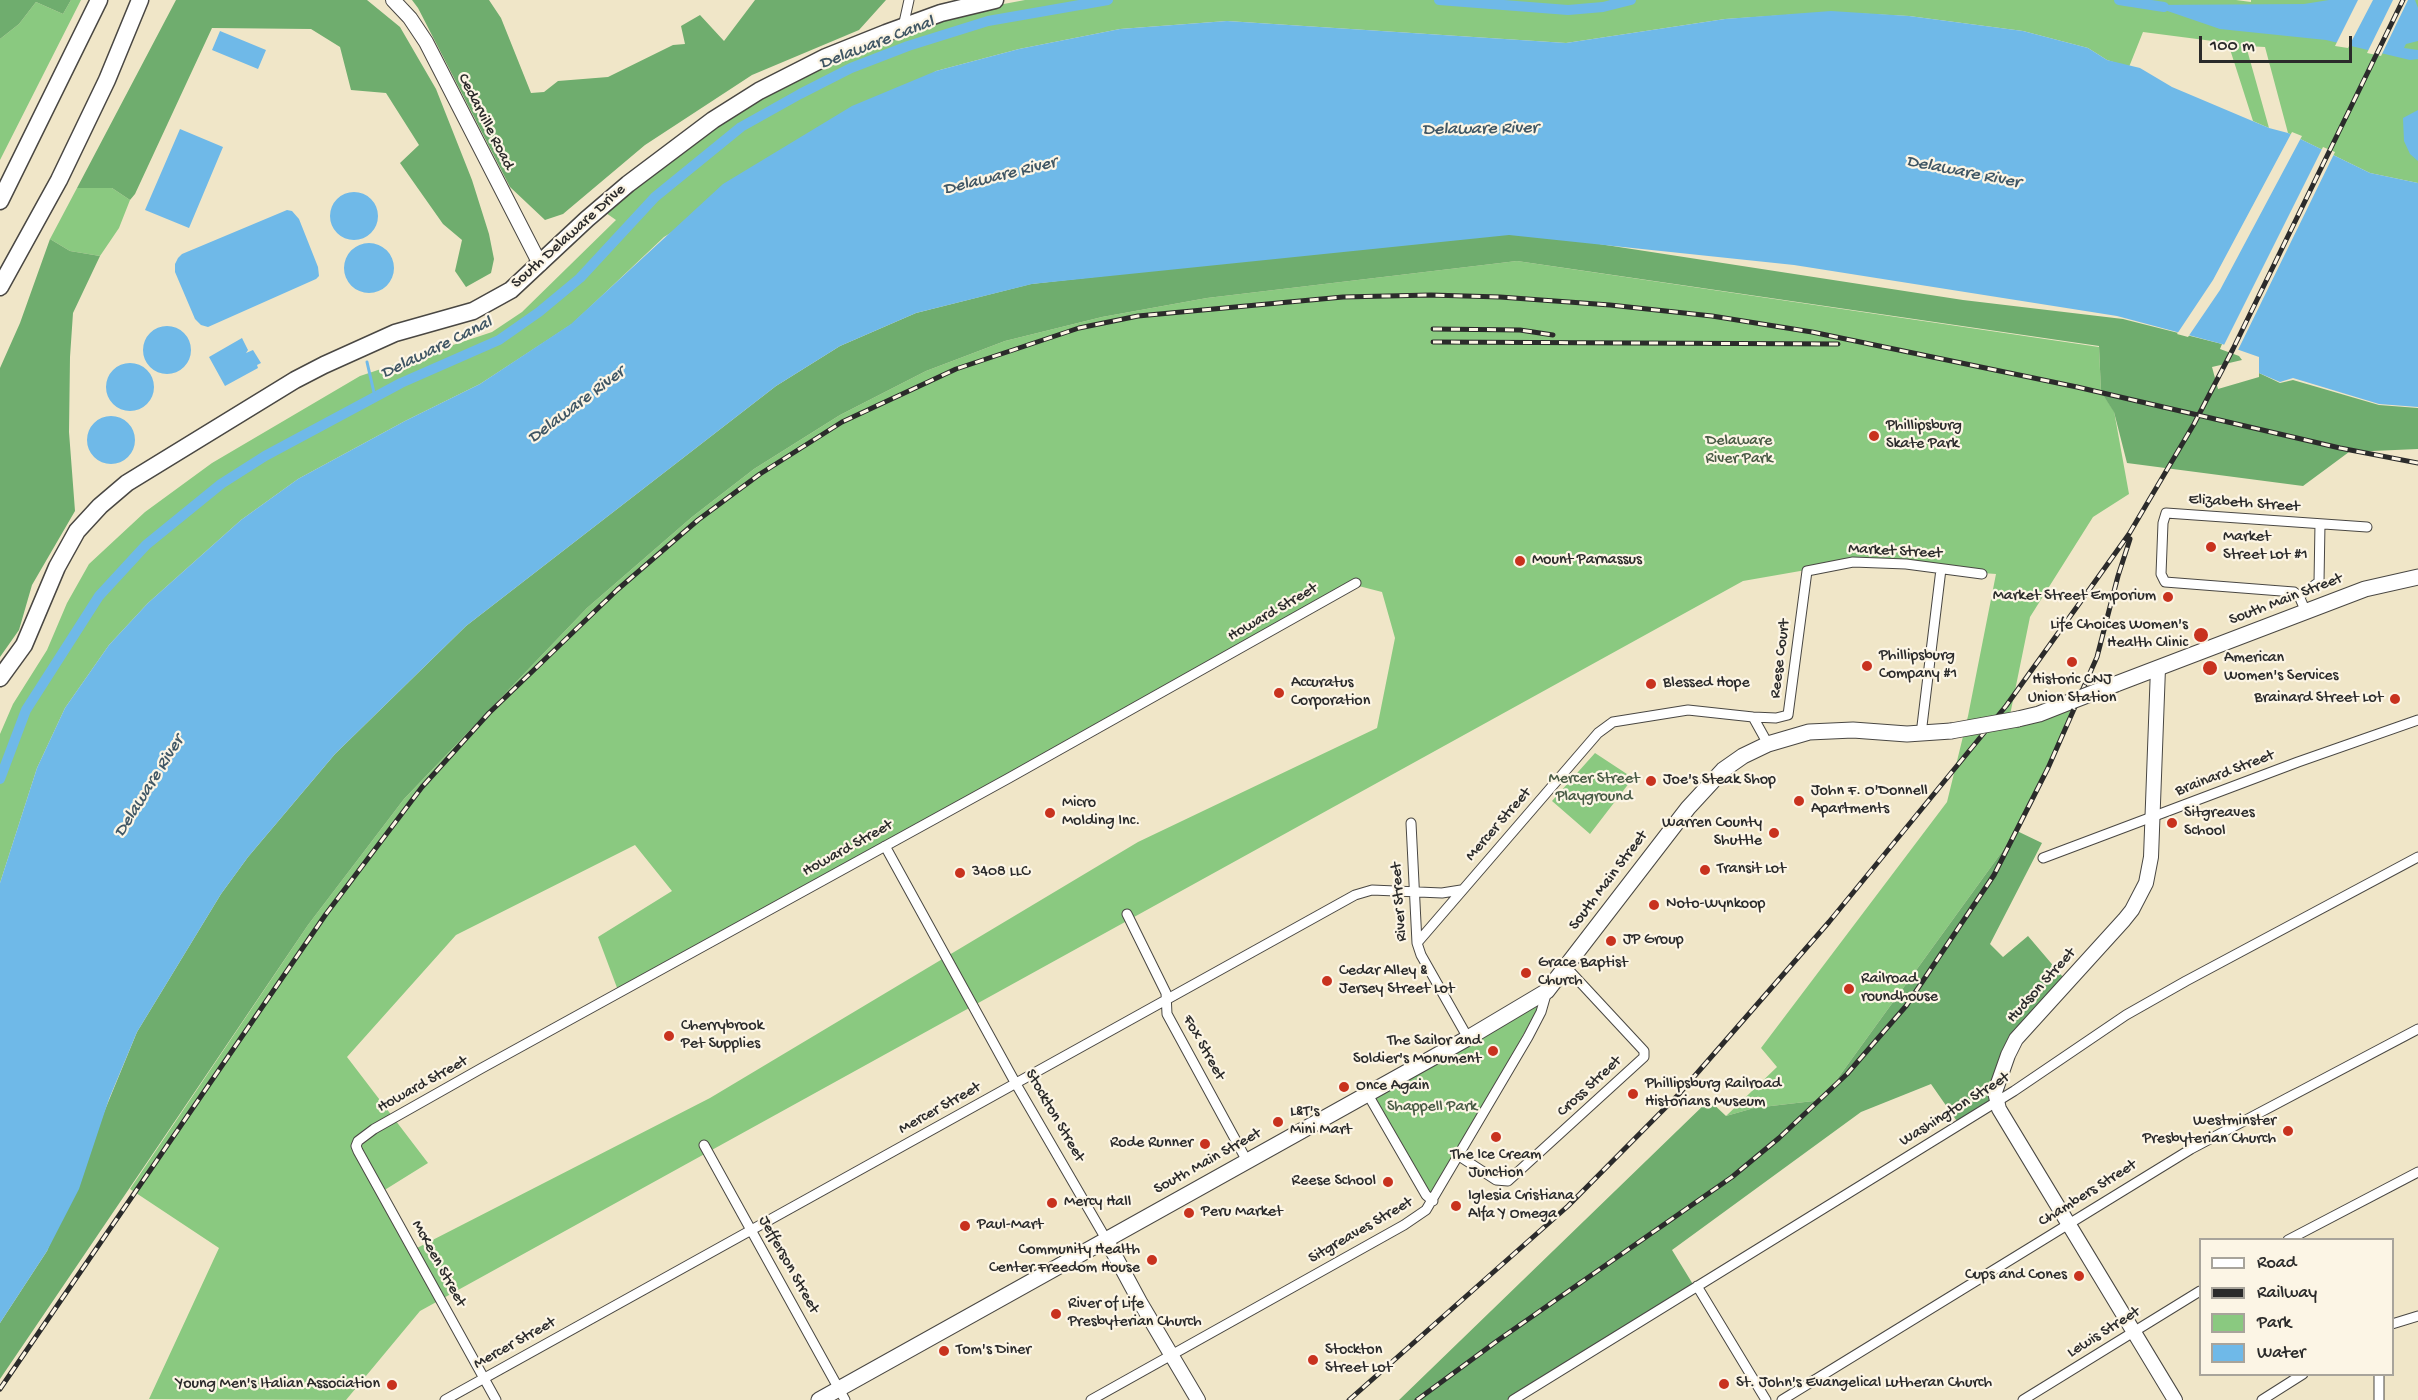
<!DOCTYPE html>
<html>
<head>
<meta charset="utf-8">
<style>
  body { margin:0 }
  #map { position:relative; width:2418px; height:1400px; overflow:hidden; background:#f0e6c8; font-family:"Gochi Hand",sans-serif }
  canvas { display:block }
  .legend { position:absolute; left:2199px; top:1238px; width:195px; height:138px; box-sizing:border-box; background:#fcf5e5; border:2px solid #a8a49b; margin:0; padding:8px 10px; list-style:none; font-size:18px; color:#2b2b2b }
  .legend li { display:flex; align-items:center; gap:12px; height:30px }
  .legend b { width:30px; border:2px solid #a8a49b }
  .scale { position:absolute; left:2199px; top:36px; width:153px; height:27px; box-sizing:border-box; border:3px solid #2b2b2b; border-top:0; padding-left:8px; font-size:18px; line-height:21px; white-space:nowrap; color:#2b2b2b; -webkit-text-stroke:4px #fcf5e5; paint-order:stroke }
</style>
</head>
<body>
<div id="map">
<canvas width="2418" height="1400"></canvas>
<ul class="legend">
<li><b style="height:8px;background:#fff"></b>Road</li>
<li><b style="height:8px;background:#2b2b2b"></b>Railway</li>
<li><b style="height:16px;background:#8ac980"></b>Park</li>
<li><b style="height:16px;background:#6fb9e8"></b>Water</li>
</ul>
<div class="scale">100 m</div>
</div>
<script>
const g = document.querySelector('canvas').getContext('2d');
g.lineJoin = 'round';
function paint(path, color) { g.fillStyle = color; g.fill(path, 'evenodd'); }
const toPath = rows => new Path2D(rows.map(r => 'M' + r).join(''));
function trace(path, color, width, dash) { g.strokeStyle = color; g.lineWidth = width; g.lineCap = dash ? 'butt' : 'round'; g.setLineDash(dash || []); g.stroke(path); }
function drawText(font, color, halo, rows, align = 'center') {
  g.font = font + ' "Gochi Hand",sans-serif'; g.lineWidth = 4.5; g.setLineDash([]); g.textBaseline = 'middle'; g.strokeStyle = halo; g.fillStyle = color; for (const [text, x, y, turn = 0] of rows) {
    g.save(); g.translate(x, y); g.rotate((+turn || 0) * Math.PI / 180); g.textAlign = isNaN(turn) ? turn : align; if (halo) g.strokeText(text, 0, 0); g.fillText(text, 0, 0); g.restore();
  }
}
const green = toPath([
  [71,0,81,0,0,160,0,39,19,24,36,2,63,14],
  [1025,0,2236,0,2251,2,2251,0,2418,0,2418,183,2370,173,2288,133,2265,47,2246,46,2269,128,2253,121,2228,43,2143,32,2129,67,2107,60,2088,48,2023,31,1909,16,1831,12,1725,19,1566,43,1227,21,1120,29,1019,49,936,71,664,237,572,324,480,384,405,421,298,479,241,520,148,603,109,645,65,708,37,768,0,883,0,734,13,704,47,650,67,603,89,564,145,512,212,463,360,376,492,332,522,312,616,220,606,213,649,177,736,113,790,82,928,24,993,6],
  [77,188,112,188,130,200,119,228,100,256,70,251,50,239],
  [1517,261,2099,347,2101,392,2114,411,2129,494,2093,517,2030,617,2009,720,2077,703,2017,831,1822,1100,1754,1108,1726,1116,1777,1067,1761,1048,1947,802,1968,716,1996,574,1846,563,1743,581,420,1311,346,1400,149,1399,219,1248,130,1189,308,925,404,799,587,608,692,517,754,469,840,415,926,371,1005,341,1102,317,1207,298],
  [1347,583,1382,592,1395,638,1377,728,1138,842,710,1098,415,1249,383,1191,428,1163,347,1057,456,935,635,845,672,891,598,937,619,993],
  [1595,753,1633,778,1590,834,1552,801],
  [1547,991,1433,1201,1367,1093]
]);
const forest = toPath([
  [0,0,71,0,63,14,36,2,19,24,0,39],
  [176,0,367,0,400,27,436,89,472,180,489,234,494,259,491,273,466,287,455,271,462,240,443,224,400,163,419,145,386,93,351,90,340,47,311,29,212,28,135,194,130,200,112,188,77,188],
  [412,0,489,0,501,18,531,93,544,92,558,81,608,77,673,45,685,44,681,26,700,15,724,41,755,0,886,0,859,30,752,75,645,145,563,214,545,220,510,187,418,8],
  [1463,223,1963,300,2123,319,2222,344,2220,349,2239,356,2242,360,2212,367,2218,389,2259,377,2259,373,2280,383,2293,380,2379,405,2418,408,2418,449,2349,452,2303,486,2127,463,2114,412,2101,392,2099,346,1517,261,1207,298,1102,317,1005,341,926,371,840,415,754,469,692,517,587,608,404,799,308,925,0,1379,0,1323,47,1251,137,1032,221,894,248,857,335,754,466,626,776,386,840,346,916,313,1031,284,1148,271],
  [50,239,70,251,100,256,73,313,70,357,69,432,75,511,32,585,19,630,0,657,0,368,20,323],
  [2017,831,2042,843,1990,944,2003,957,2028,936,2068,983,2018,1037,1998,1102,1961,1127,1931,1084,1861,1112,1672,1250,1694,1286,1507,1400,1399,1400,1709,1100,1726,1116,1754,1108,1822,1100]
]);
const water = toPath([
  [2329,0,2415,0,2418,8,2418,41,2406,44,2404,48,2418,50,2418,59,2410,60,2326,40,2220,29,2150,5,2304,4],
  [1831,11,1909,16,2023,31,2088,48,2107,60,2140,68,2172,87,2269,128,2288,133,2370,173,2418,183,2418,407,2379,404,2293,378,2280,382,2259,373,2259,357,2222,344,2117,316,1794,265,1509,235,1032,284,916,313,840,346,776,386,466,626,335,754,248,857,221,894,137,1032,109,1099,79,1189,47,1251,0,1323,0,883,37,768,65,708,109,645,148,603,241,520,298,479,405,421,480,384,571,324,723,184,852,106,936,71,1019,49,1120,29,1227,21,1566,43,1725,19],
  [220,31,266,50,258,69,212,50],
  [2418,110,2418,161,2410,154,2404,141,2403,118],
  [180,129,223,147,189,228,145,210],
  '330 216a24 24 0 1 1 48 0a24 24 0 1 1-48 0Z',
  [287,210,292,211,299,219,318,267,319,276,316,279,208,327,201,325,195,319,175,272,175,264,178,258,182,254],
  '344 268a25 25 0 1 1 50 0a25 25 0 1 1-50 0Z',
  '143 350a24 24 0 1 1 48 0a24 24 0 1 1-48 0Z',
  [242,338,248,350,246,353,253,350,261,363,257,365,258,368,225,386,209,357],
  '106 387a24 24 0 1 1 48 0a24 24 0 1 1-48 0Z',
  '87 440a24 24 0 1 1 48 0a24 24 0 1 1-48 0Z'
]);
const pier = toPath([
  [2358,0,2373,0,2348,48,2335,46],
  [2393,0,2408,0,2381,56,2367,53],
  [2292,132,2302,136,2220,290,2188,337,2177,334,2213,280],
  [2323,147,2335,152,2237,352,2223,347]
]);
const stream = toPath([
  [367,362,375,397]
]);
const canal = toPath([
  [1439,0,1568,10,1603,7,1631,0],
  [2119,0,2164,7],
  [0,779,26,710,99,596,146,545,221,484,265,456,401,383,499,340,539,312,580,278,655,197,741,127,800,94,851,68,908,46,988,21,1108,0]
]);
const street = toPath([
  [903,27,909,0],
  [2299,596,2319,582,2320,524],
  [2306,612,2299,596,2294,592,2165,582,2161,574,2163,523,2166,513,2367,527],
  [1753,717,1768,744],
  [1921,734,1941,569],
  [1411,823,1417,943,1421,955,1468,1038],
  [885,846,1016,1084,1106,1239],
  [2043,858,2298,762,2418,720],
  [1127,914,1166,993,1167,1014,1247,1161],
  [1417,943,1598,733,1613,722,1688,710,1753,717,1776,718,1788,715,1807,571,1853,562,1906,564,1982,574],
  [1367,1093,1426,1195,1433,1201],
  [704,1145,845,1400],
  [1459,1156,1496,1180,1508,1181,1644,1057,1644,1051,1566,967],
  [2288,1240,2418,1172],
  [1697,1286,1766,1400],
  [2392,1324,2418,1316],
  [2379,1374,2379,1400],
  [445,1400,1355,895,1372,890,1442,893,1461,890],
  [496,1400,358,1151,356,1146,358,1141,374,1129,482,1068,1009,778,1356,583],
  [1091,1400,1404,1225,1426,1210,1528,1037,1541,1012,1547,991],
  [1513,1400,2014,1091,2126,1015,2186,981,2418,857],
  [1782,1400,2191,1149,2418,1029],
  [2023,1400,2200,1291],
  [2262,1400,2303,1374]
]);
const secondary = toPath([
  [393,0,410,18,426,42,540,264],
  [2158,668,2151,857,2146,883,2132,910,2124,920,2016,1039,2008,1055,1995,1092,1999,1109,2175,1400],
  [1106,1239,1140,1302,1198,1400]
]);
const primary = toPath([
  [2116,684,2365,589,2418,577],
  [2018,719,2039,714,2072,701],
  [819,1400,1468,1038,1547,991,1688,808,1723,770,1743,756,1768,744,1809,732,1853,730,1907,734,1951,731]
]);
const highway = toPath([
  [0,201,99,0],
  [0,287,59,180,107,80,140,0],
  [0,678,24,645,57,567,77,531,100,506,127,483,295,380,324,365,395,333,473,311,511,290,587,219,628,184,713,120,759,91,826,57,886,33,941,13,995,0]
]);
const rail = toPath([
  [1433,329,1520,330,1553,335],
  [1433,342,1838,344],
  [0,1389,326,914,422,787,489,713,617,590,698,520,760,474,842,422,956,369,1079,328,1138,316,1343,297,1431,295,1500,297,1610,305,1712,316,1812,332,2077,387,2340,448,2418,463],
  [1349,1400,1568,1206,1678,1095,1829,922,2006,706,2129,534,2194,424,2233,349,2403,0],
  [1417,1400,1497,1341,1732,1177,1779,1138,1847,1074,1906,1006,1994,875,2048,768,2097,657,2118,576,2130,539]
]);
const primaryBridge = toPath([
  [2072,701,2116,684],
  [1951,731,2018,719]
]);
const markers = [
  [1874,436,6,"#c8321e"],
  [2211,547,6,"#c8321e"],
  [1520,561,6,"#c8321e"],
  [2168,597,6,"#c8321e"],
  [2201,635,8,"#c8321e"],
  [2072,662,6,"#c8321e"],
  [1867,666,6,"#c8321e"],
  [2210,668,8,"#c8321e"],
  [1651,684,6,"#c8321e"],
  [1279,693,6,"#c8321e"],
  [2395,699,6,"#c8321e"],
  [1651,781,6,"#c8321e"],
  [1799,801,6,"#c8321e"],
  [1050,813,6,"#c8321e"],
  [2172,823,6,"#c8321e"],
  [1774,833,6,"#c8321e"],
  [1705,870,6,"#c8321e"],
  [960,873,6,"#c8321e"],
  [1654,905,6,"#c8321e"],
  [1611,941,6,"#c8321e"],
  [1526,973,6,"#c8321e"],
  [1327,981,6,"#c8321e"],
  [1849,989,6,"#c8321e"],
  [669,1036,6,"#c8321e"],
  [1493,1051,6,"#c8321e"],
  [1344,1087,6,"#c8321e"],
  [1633,1094,6,"#c8321e"],
  [1278,1122,6,"#c8321e"],
  [2288,1131,6,"#c8321e"],
  [1496,1137,6,"#c8321e"],
  [1205,1144,6,"#c8321e"],
  [1388,1182,6,"#c8321e"],
  [1052,1203,6,"#c8321e"],
  [1456,1206,6,"#c8321e"],
  [1189,1213,6,"#c8321e"],
  [965,1226,6,"#c8321e"],
  [1152,1260,6,"#c8321e"],
  [2079,1276,6,"#c8321e"],
  [1056,1314,6,"#c8321e"],
  [944,1351,6,"#c8321e"],
  [1313,1360,6,"#c8321e"],
  [1724,1384,6,"#c8321e"],
  [392,1385,6,"#c8321e"]
];
const streetNames = [
  ["Cedarville Road",485,122,63],
  ["South Delaware Drive",569,237,-42],
  ["Elizabeth Street",2244,504,4],
  ["Market Street",1895,552,3],
  ["South Main Street",2286,600,-21],
  ["Howard Street",1273,613,-30],
  ["Reese Court",1781,659,-83],
  ["Brainard Street",2225,774,-21],
  ["Mercer Street",1499,825,-49],
  ["Howard Street",848,849,-29],
  ["South Main Street",1609,881,-53],
  ["River Street",1400,902,-94],
  ["Hudson Street",2042,986,-48],
  ["Fox Street",1203,1048,61],
  ["Howard Street",423,1085,-29],
  ["Cross Street",1590,1087,-43],
  ["Mercer Street",940,1109,-29],
  ["Washington Street",1955,1110,-32],
  ["Stockton Street",1054,1116,60],
  ["South Main Street",1208,1162,-29],
  ["Chambers Street",2088,1194,-32],
  ["Sitgreaves Street",1361,1231,-30],
  ["McKeen Street",438,1264,61],
  ["Jefferson Street",788,1265,61],
  ["Lewis Street",2104,1333,-32],
  ["Mercer Street",515,1344,-29]
];
const poiNames = [
  ["Phillipsburg",1886,427],
  ["Skate Park",1886,445],
  ["Market",2223,538],
  ["Street Lot #1",2223,556],
  ["Mount Parnassus",1532,561],
  ["Market Street Emporium",2156,597,"right"],
  ["Life Choices Women's",2188,626,"right"],
  ["Health Clinic",2188,644,"right"],
  ["Phillipsburg",1879,657],
  ["Company #1",1879,675],
  ["American",2224,659],
  ["Women's Services",2224,677],
  ["Historic CNJ",2072,681,"center"],
  ["Union Station",2072,699,"center"],
  ["Accuratus",1291,684],
  ["Corporation",1291,702],
  ["Blessed Hope",1663,684],
  ["Brainard Street Lot",2383,699,"right"],
  ["Joe's Steak Shop",1663,781],
  ["John F. O'Donnell",1811,792],
  ["Apartments",1811,810],
  ["Micro",1062,804],
  ["Molding Inc.",1062,822],
  ["Sitgreaves",2184,814],
  ["School",2184,832],
  ["Warren County",1762,824,"right"],
  ["Shuttle",1762,842,"right"],
  ["Transit Lot",1717,870],
  ["3408 LLC",972,873],
  ["Noto-Wynkoop",1666,905],
  ["JP Group",1623,941],
  ["Grace Baptist",1538,964],
  ["Church",1538,982],
  ["Cedar Alley &",1339,972],
  ["Jersey Street Lot",1339,990],
  ["Railroad",1861,980],
  ["roundhouse",1861,998],
  ["Cherrybrook",681,1027],
  ["Pet Supplies",681,1045],
  ["The Sailor and",1481,1042,"right"],
  ["Soldier's Monument",1481,1060,"right"],
  ["Phillipsburg Railroad",1645,1085],
  ["Historians Museum",1645,1103],
  ["Once Again",1356,1087],
  ["L&T's",1290,1113],
  ["Mini Mart",1290,1131],
  ["Westminster",2276,1122,"right"],
  ["Presbyterian Church",2276,1140,"right"],
  ["Rode Runner",1193,1144,"right"],
  ["The Ice Cream",1496,1156,"center"],
  ["Junction",1496,1174,"center"],
  ["Reese School",1376,1182,"right"],
  ["Iglesia Cristiana",1468,1197],
  ["Alfa Y Omega",1468,1215],
  ["Mercy Hall",1064,1203],
  ["Peru Market",1201,1213],
  ["Paul-Mart",977,1226],
  ["Community Health",1140,1251,"right"],
  ["Center Freedom House",1140,1269,"right"],
  ["Cups and Cones",2067,1276,"right"],
  ["River of Life",1068,1305],
  ["Presbyterian Church",1068,1323],
  ["Tom's Diner",956,1351],
  ["Stockton",1325,1351],
  ["Street Lot",1325,1369],
  ["St. John's Evangelical Lutheran Church",1736,1384],
  ["Young Men's Italian Association",380,1385,"right"]
];
const parkNames = [
  ["Delaware",1739,442],
  ["River Park",1739,460],
  ["Mercer Street",1594,780],
  ["Playground",1594,798],
  ["Shappell Park",1432,1108]
];
const waterNames = [
  ["Delaware Canal",877,44,-21],
  ["Delaware River",1480,130,-1],
  ["Delaware River",1963,173,11],
  ["Delaware River",1000,177,-14],
  ["Delaware Canal",437,349,-26],
  ["Delaware River",577,406,-37],
  ["Delaware River",150,787,-58]
];
paint(green, '#8ac980');
paint(forest, '#6fad6e');
paint(water, '#6fb9e8');
paint(pier, '#f0e6c8');
trace(stream, '#6fb9e8', 3);
trace(canal, '#6fb9e8', 10);
trace(street, '#494743', 11);
trace(secondary, '#494743', 16);
trace(primary, '#494743', 17);
trace(highway, '#494743', 19);
trace(street, '#fff', 9);
trace(secondary, '#fff', 14);
trace(primary, '#fff', 15);
trace(highway, '#fff', 16);
trace(rail, '#2b2b2b', 5);
trace(rail, '#fcf5e5', 3, [9]);
trace(primaryBridge, '#494743', 17, []);
trace(primaryBridge, '#fff', 15);
for (const [x, y, r, color] of markers) { const dot = new Path2D(); dot.arc(x, y, r, 0, 2 * Math.PI); g.fillStyle = color; g.fill(dot); trace(dot, '#fcf5e5', 2); }
drawText('16px', '#2b2b2b', '#fcf5e5', streetNames);
drawText('16px', '#2b2b2b', '#fcf5e5', poiNames, 'left');
drawText('16px', '#485a44', '#fcf5e5', parkNames);
drawText('italic 18px', '#3f5664', '#fcf5e5', waterNames);
</script>
</body>
</html>
